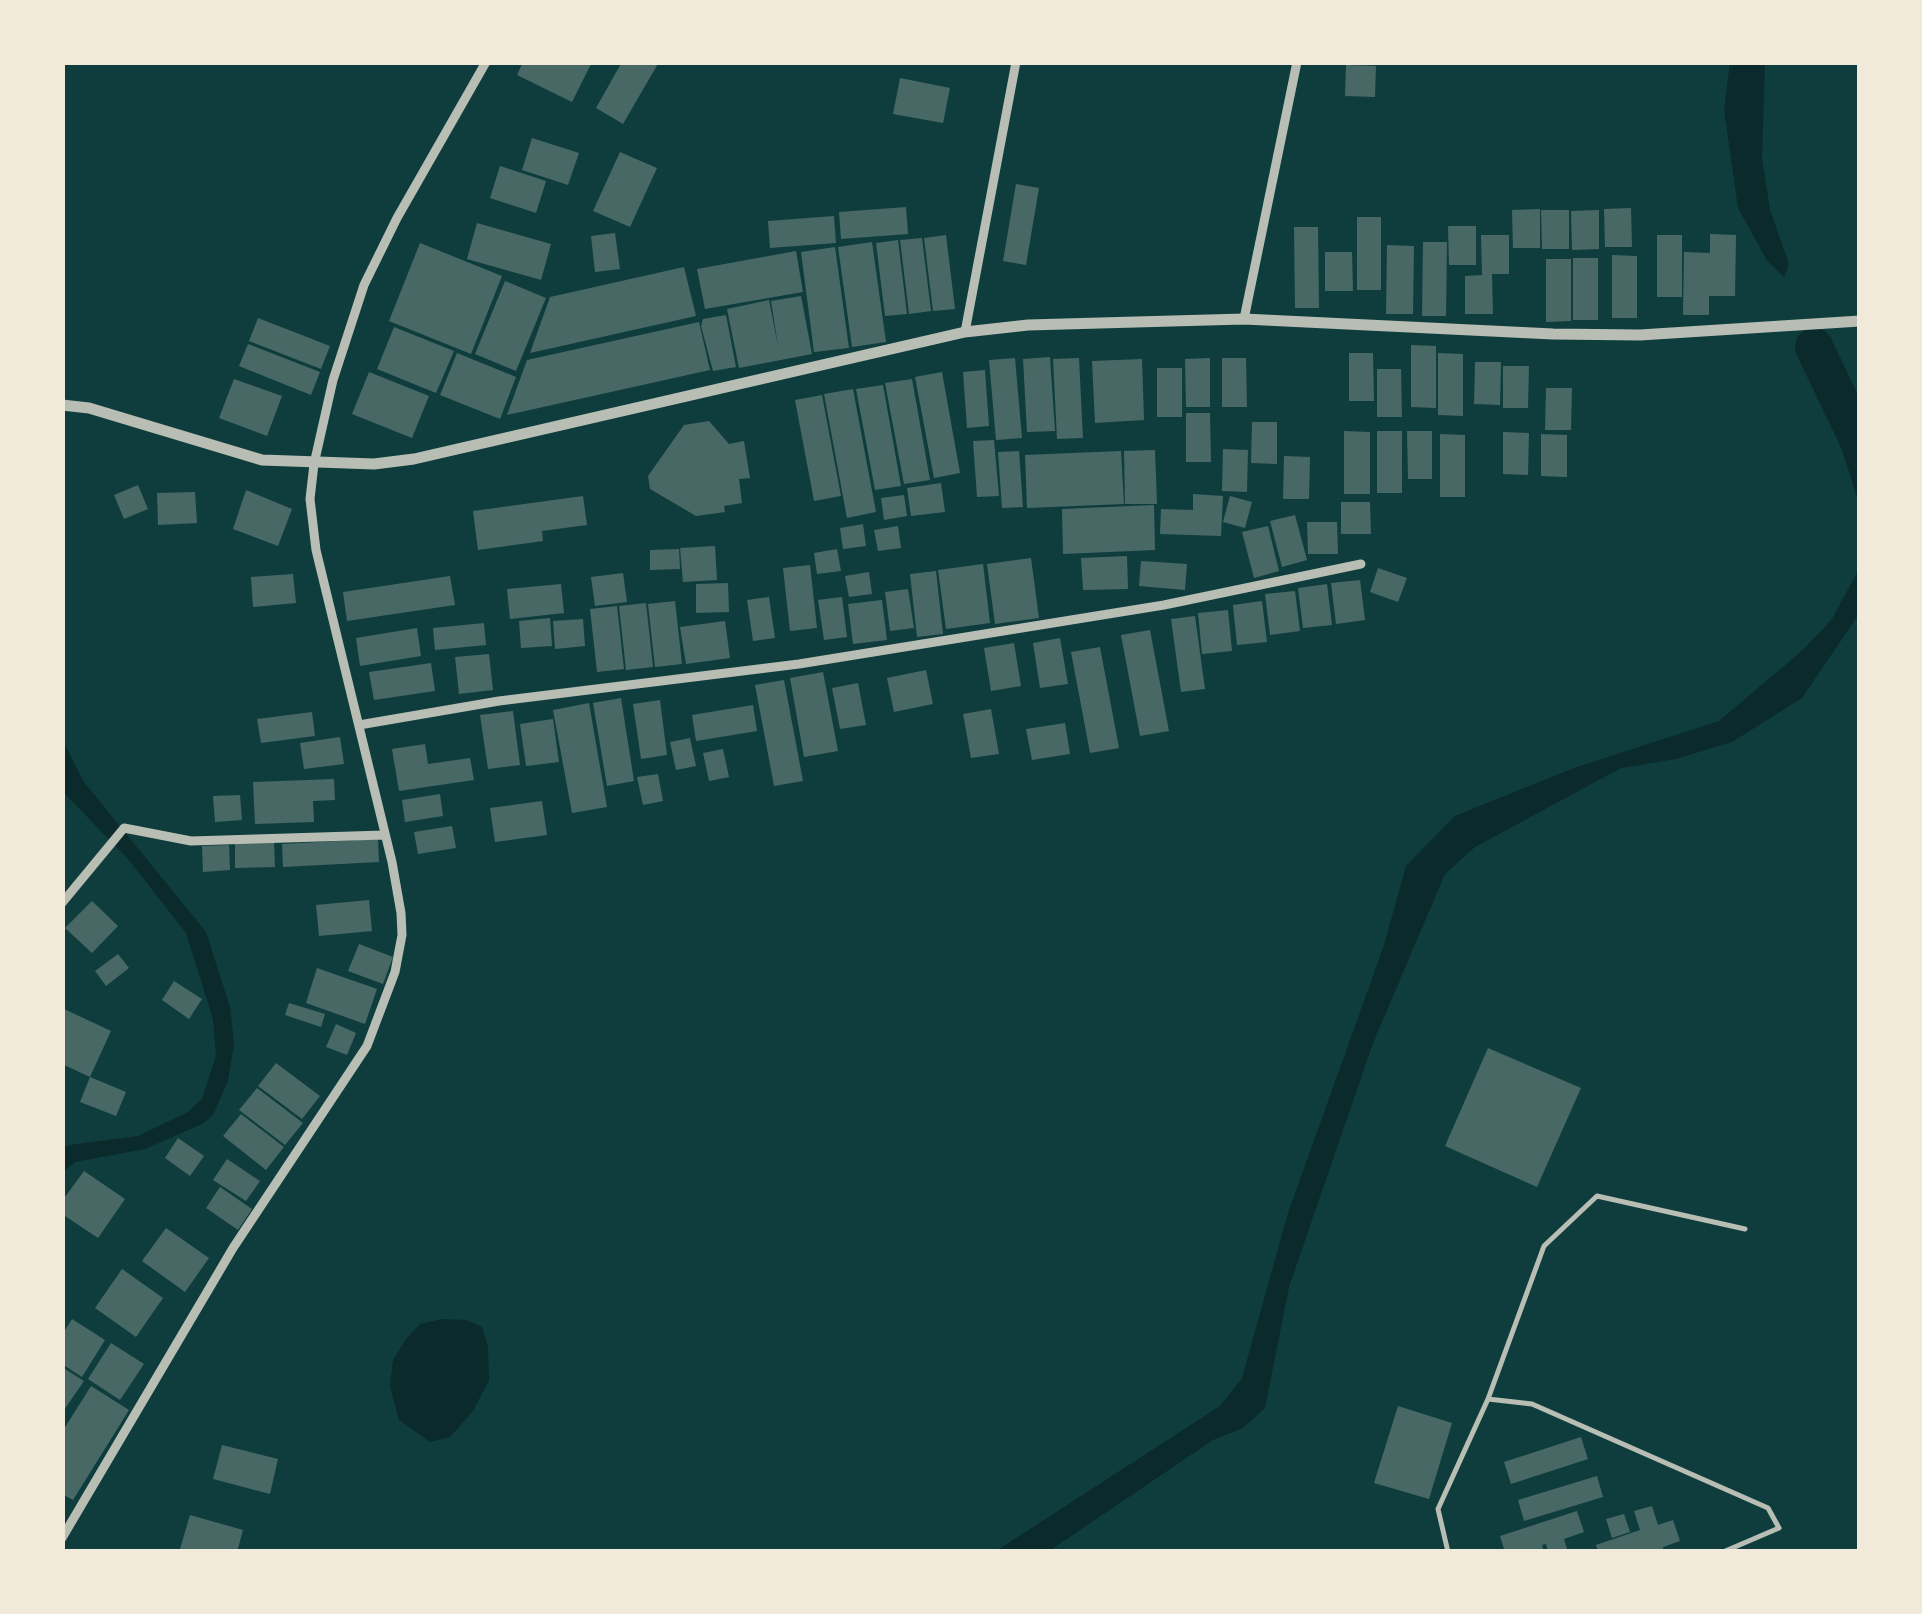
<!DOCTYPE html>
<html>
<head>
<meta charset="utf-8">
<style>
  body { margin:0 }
  #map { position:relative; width:1922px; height:1614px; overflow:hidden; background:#0f3d3e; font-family:"Times New Roman",serif }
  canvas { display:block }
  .frame { position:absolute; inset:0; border:65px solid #f1e9da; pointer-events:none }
</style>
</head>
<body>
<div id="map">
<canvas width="1922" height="1614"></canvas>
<div class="frame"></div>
</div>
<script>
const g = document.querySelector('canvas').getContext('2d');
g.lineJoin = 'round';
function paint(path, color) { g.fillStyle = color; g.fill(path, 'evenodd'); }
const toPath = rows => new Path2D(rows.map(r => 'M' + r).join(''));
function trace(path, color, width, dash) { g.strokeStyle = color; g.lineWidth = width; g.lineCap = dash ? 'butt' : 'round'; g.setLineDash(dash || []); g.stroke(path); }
const water = toPath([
  [1730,63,1765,63,1762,158,1770,210,1789,264,1784,277,1768,262,1738,208,1724,109],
  [1821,360,1846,372,1859,410,1859,503,1822,388],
  [1859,569,1859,614,1802,698,1732,742,1676,759,1621,768,1475,847,1445,874,1373,1043,1289,1287,1265,1408,1243,1428,1213,1440,1049,1551,996,1551,1220,1406,1242,1378,1288,1213,1384,945,1406,866,1455,816,1574,768,1719,721,1804,649,1832,619],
  [62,739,84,782,206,932,230,1007,234,1043,228,1081,213,1115,204,1123,145,1149,75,1162,63,1172,63,1148,69,1145,138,1136,188,1112,202,1099,216,1056,213,1019,186,933,128,859,63,792],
  [443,1319,466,1320,482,1327,488,1347,489,1380,473,1411,450,1437,430,1442,399,1420,390,1386,393,1360,406,1339,420,1324]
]);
const river = toPath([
  [1814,347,1860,443]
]);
const building = toPath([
  [523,62,592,62,572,102,517,75],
  [622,62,659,62,623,124,596,108],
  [1346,65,1376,66,1375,97,1345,96],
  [900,78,950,88,943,123,893,114],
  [532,138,579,153,568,185,522,170],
  [620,152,657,168,630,227,593,211],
  [500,166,546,181,536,213,490,198],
  [1016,184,1039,188,1026,265,1003,261],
  [906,207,908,234,841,239,839,212],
  [1631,208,1632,247,1605,247,1604,209],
  [1540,209,1540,248,1513,248,1512,210],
  [1541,210,1569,210,1569,249,1542,249],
  [1599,210,1599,249,1572,250,1571,211],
  [834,216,836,243,770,248,768,221],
  [1357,217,1381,217,1381,290,1357,290],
  [477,223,551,244,541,280,467,259],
  [1448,226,1476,226,1476,265,1449,265],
  [1294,227,1318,227,1319,308,1295,308],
  [615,233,620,269,595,272,591,236],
  [1710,234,1736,235,1735,296,1709,296,1709,315,1683,315,1684,252,1710,253],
  [946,235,955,309,933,311,924,238],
  [1481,235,1509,235,1509,274,1492,274,1493,314,1465,314,1465,276,1482,275],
  [1657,235,1682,235,1682,297,1657,297],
  [922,238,931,311,909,314,900,240],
  [898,240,907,314,885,316,876,243],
  [872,242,886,342,852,347,838,247],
  [1423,242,1447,242,1446,316,1422,316],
  [420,243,502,276,471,354,389,321],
  [1387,245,1414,246,1413,314,1386,314],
  [835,247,849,348,814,352,801,252],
  [796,251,803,292,705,309,697,269],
  [1325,252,1352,252,1353,291,1325,291],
  [1612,255,1637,256,1637,318,1612,318],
  [1573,258,1598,258,1598,320,1573,320],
  [1546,259,1571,259,1571,321,1546,322],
  [684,267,696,316,530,353,550,297],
  [505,281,546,298,516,371,475,354],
  [801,296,812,354,739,368,727,309,769,300,778,346,771,301],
  [726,315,736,367,713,371,701,326,703,319],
  [258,318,330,346,321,369,249,341],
  [699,322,710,370,507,415,527,360],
  [394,327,454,351,436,393,377,369],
  [248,344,320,372,311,395,239,366],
  [1411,345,1436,346,1436,408,1411,407],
  [457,353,516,377,500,419,440,395],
  [1349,353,1373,353,1374,401,1349,401],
  [1438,353,1463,354,1463,416,1438,415],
  [1050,357,1055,431,1027,432,1023,359],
  [1015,358,1022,438,996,440,989,360],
  [1079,358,1083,438,1057,439,1053,359],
  [1210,358,1210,407,1186,407,1185,359],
  [1222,358,1246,358,1247,407,1222,407],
  [1142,359,1144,420,1095,423,1092,361],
  [1475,362,1501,362,1500,405,1474,404],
  [1503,366,1529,366,1528,408,1503,408],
  [1157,368,1182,368,1182,417,1157,417],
  [1377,369,1401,369,1402,417,1377,417],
  [985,370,989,426,967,428,963,372],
  [369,372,429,396,412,438,352,414],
  [942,372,960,473,934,478,915,377],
  [234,379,282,396,267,436,219,418],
  [912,379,930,480,904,484,885,383],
  [883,385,901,486,875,490,856,389],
  [1546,388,1572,388,1571,430,1545,430],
  [853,389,876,512,847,518,824,394],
  [822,395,841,496,814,501,795,400],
  [1186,413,1210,413,1211,462,1186,462],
  [709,421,729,444,744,441,750,478,739,479,742,503,724,506,725,512,696,516,650,489,648,476,684,425],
  [1252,422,1277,422,1277,464,1251,463],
  [1344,431,1370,432,1370,494,1344,494],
  [1377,431,1402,431,1402,493,1377,493],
  [1407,431,1432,431,1432,479,1408,479],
  [1503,432,1529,433,1528,475,1503,474],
  [1440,434,1465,435,1465,497,1440,497],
  [1541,434,1567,435,1567,477,1541,476],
  [994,440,999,496,977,497,973,441],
  [1223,449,1248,450,1247,492,1222,491],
  [1155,450,1157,504,1125,504,1124,451],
  [1019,451,1023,507,1002,508,998,452],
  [1121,451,1124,504,1027,508,1025,455],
  [1284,456,1310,457,1309,499,1283,499],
  [941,483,945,512,911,516,907,488],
  [138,485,148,509,124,519,114,495],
  [246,490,292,509,278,546,233,529],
  [195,492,197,523,158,525,157,493],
  [1193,494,1223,496,1221,536,1160,534,1161,509,1193,510],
  [904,495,907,516,884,520,881,498],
  [583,496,587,525,542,531,543,541,478,550,473,511],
  [1230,496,1252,502,1245,528,1223,522],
  [1341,502,1370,502,1371,534,1341,534],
  [1154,505,1155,550,1063,554,1062,509],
  [1295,515,1307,560,1282,567,1270,521],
  [1307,522,1337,522,1338,554,1308,554],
  [863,524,866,546,843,549,840,528],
  [898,526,901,548,878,551,874,530],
  [1268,526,1279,571,1254,578,1242,532],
  [715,546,717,580,683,582,680,548],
  [679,549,680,569,650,570,650,550],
  [837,549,841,571,817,574,814,553],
  [1127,556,1128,589,1083,590,1081,558],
  [1031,558,1039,618,995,624,987,564],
  [1141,561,1187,564,1185,590,1139,586],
  [983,564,990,623,946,629,938,570],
  [810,565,817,628,790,631,783,568],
  [1378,568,1407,578,1398,602,1370,592],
  [936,571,943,634,917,637,910,574],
  [869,572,872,594,849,597,845,576],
  [623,573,627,602,595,606,591,577],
  [293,574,296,603,253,607,251,577],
  [450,576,455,605,347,621,343,592],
  [1360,580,1365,620,1336,624,1331,583],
  [728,583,729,612,696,613,696,584],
  [561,584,564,613,510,619,507,589],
  [1327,584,1332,625,1303,628,1298,588],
  [908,589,914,628,890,631,885,592],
  [1295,591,1300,631,1270,635,1265,594],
  [769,597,775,638,753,641,747,600],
  [842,597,847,637,824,640,818,600],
  [882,600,887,640,853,644,848,604],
  [675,601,682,664,655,667,648,604],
  [1262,601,1267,642,1237,645,1233,605],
  [646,603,653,667,626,670,619,606],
  [617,606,624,669,597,672,590,609],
  [1228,610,1232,651,1202,654,1198,613],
  [1195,616,1205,689,1181,692,1171,619],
  [550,618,552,646,521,648,519,621],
  [583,619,585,646,555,649,553,621],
  [725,621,730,658,686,664,680,627],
  [484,623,486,645,435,650,433,628],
  [417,628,421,656,360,666,356,638],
  [1150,630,1169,731,1140,736,1121,635],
  [1060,638,1068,684,1040,688,1033,643],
  [1014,643,1021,686,991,691,984,648],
  [1100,647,1119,748,1090,753,1071,652],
  [489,654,493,690,459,694,455,657],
  [431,663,435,691,374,700,369,672],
  [926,670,933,704,894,712,887,678],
  [823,672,838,751,804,757,790,678],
  [784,680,803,781,774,786,755,685],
  [858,683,866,725,840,729,832,688],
  [621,698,634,781,607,786,593,703],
  [660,700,667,755,641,759,633,704],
  [589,703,607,807,572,813,553,710],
  [753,705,757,731,696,741,692,715],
  [991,709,999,754,971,758,963,714],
  [513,711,520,765,488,769,480,715],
  [312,712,315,736,261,743,257,719],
  [553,719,559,762,526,766,520,724],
  [1065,723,1070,754,1032,760,1026,729],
  [340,737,344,764,304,769,300,743],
  [690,738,696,766,676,770,670,742],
  [425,744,428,764,470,758,474,780,399,791,392,749],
  [723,749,729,777,709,781,703,753],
  [658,774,663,801,643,805,637,777],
  [334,779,335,800,313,801,314,822,255,824,253,782],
  [440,794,443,816,405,822,402,800],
  [240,795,242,820,215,822,213,796],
  [542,801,547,835,495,842,490,808],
  [452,826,456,848,418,854,414,832],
  [378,839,379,862,283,867,282,844],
  [274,842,275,867,235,868,235,843],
  [229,845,230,870,203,872,202,846],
  [369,900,372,931,319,936,316,905],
  [92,901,118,926,92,953,65,928],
  [359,944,393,957,383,984,348,971],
  [118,954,129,968,106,986,95,971],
  [317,968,377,989,365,1024,306,1003],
  [174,981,202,999,189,1019,162,1000],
  [289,1003,325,1014,321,1027,285,1015],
  [62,1008,111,1031,90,1077,126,1092,116,1116,80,1102,90,1077,62,1064],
  [336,1024,356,1033,347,1055,326,1047],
  [1488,1048,1581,1088,1537,1187,1445,1146],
  [276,1063,320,1096,302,1119,258,1086],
  [257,1088,303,1123,285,1145,239,1110],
  [241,1114,284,1147,266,1170,223,1136],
  [178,1138,204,1156,190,1176,165,1158],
  [227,1159,260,1181,246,1201,213,1180],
  [84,1171,125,1199,98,1238,62,1214,62,1201],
  [220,1187,252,1209,238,1230,206,1208],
  [166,1228,209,1258,185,1292,142,1261],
  [122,1269,163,1298,136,1337,95,1308],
  [72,1319,105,1340,82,1377,62,1364,62,1335],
  [111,1343,144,1364,120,1400,88,1379],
  [62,1367,84,1381,62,1413],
  [91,1386,129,1410,73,1500,62,1494,62,1432],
  [1398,1406,1452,1423,1429,1499,1374,1483],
  [1581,1437,1588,1459,1511,1484,1504,1462],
  [222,1445,278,1459,270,1494,213,1479],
  [1597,1476,1603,1497,1524,1521,1518,1500],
  [1652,1506,1658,1525,1673,1520,1680,1541,1663,1547,1664,1552,1598,1552,1596,1545,1640,1530,1634,1511],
  [1577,1511,1584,1532,1564,1539,1568,1552,1548,1552,1546,1544,1542,1545,1544,1552,1505,1552,1500,1536],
  [1624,1514,1630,1532,1612,1538,1606,1519],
  [190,1515,243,1530,237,1552,180,1549]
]);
const service = toPath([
  [1488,1399,1532,1404,1768,1508,1779,1528,1723,1552],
  [1448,1552,1438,1509,1488,1399,1544,1246,1597,1196,1745,1229]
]);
const minor = toPath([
  [1244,319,1297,62],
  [965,332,1016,62],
  [359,725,499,701,799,664,1164,605,1361,564],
  [62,903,124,828,191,841,384,835],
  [62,1538,233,1248,367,1046,395,972,402,935,401,913,392,862,316,550,310,499,314,464,333,380,364,285,397,218,486,62]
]);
const tertiary = toPath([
  [62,405,89,408,262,460,374,464,414,459,965,332,1028,325,1244,319,1553,334,1640,335,1860,321]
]);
paint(water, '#0a2a2b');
trace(river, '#0a2a2b', 38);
paint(building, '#486865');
trace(service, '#b8beb3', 5);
trace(minor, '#b8beb3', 9);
trace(tertiary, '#b8beb3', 11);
</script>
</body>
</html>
